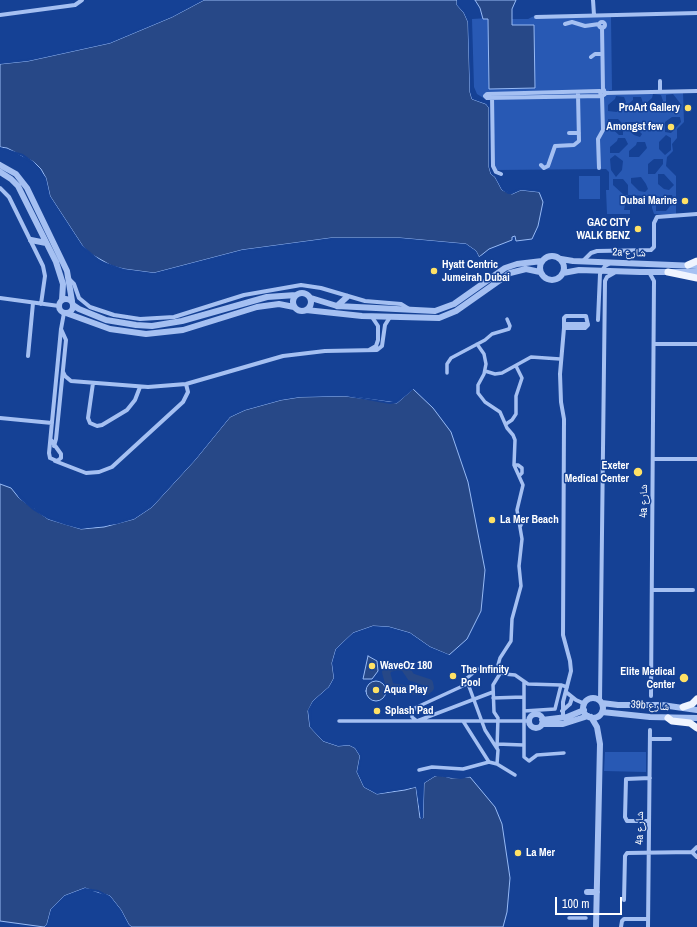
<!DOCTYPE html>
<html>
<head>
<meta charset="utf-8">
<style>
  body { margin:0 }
  #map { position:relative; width:697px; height:927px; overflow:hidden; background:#154195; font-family:"Archivo Narrow",sans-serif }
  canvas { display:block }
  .scale { position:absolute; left:555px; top:897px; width:67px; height:18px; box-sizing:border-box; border:2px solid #fff; border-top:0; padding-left:5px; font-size:12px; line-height:14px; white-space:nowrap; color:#fff; -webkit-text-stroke:3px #154195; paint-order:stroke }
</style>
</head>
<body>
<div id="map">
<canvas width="697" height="927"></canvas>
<div class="scale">100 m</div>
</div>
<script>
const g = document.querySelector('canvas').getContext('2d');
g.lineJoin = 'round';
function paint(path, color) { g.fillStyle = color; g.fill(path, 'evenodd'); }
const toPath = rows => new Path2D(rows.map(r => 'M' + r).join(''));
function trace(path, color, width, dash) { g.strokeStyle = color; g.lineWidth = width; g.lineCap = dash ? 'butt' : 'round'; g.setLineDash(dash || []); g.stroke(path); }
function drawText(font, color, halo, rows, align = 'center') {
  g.font = font + ' "Archivo Narrow","Noto Naskh Arabic",sans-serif'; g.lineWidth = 3; g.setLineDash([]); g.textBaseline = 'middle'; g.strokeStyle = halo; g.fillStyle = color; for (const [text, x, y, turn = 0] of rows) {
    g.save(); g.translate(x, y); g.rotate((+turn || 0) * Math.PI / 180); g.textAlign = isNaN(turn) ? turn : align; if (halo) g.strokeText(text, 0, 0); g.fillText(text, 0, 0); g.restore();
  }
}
const green = toPath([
  [534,16,534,18,611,17,612,90,609,90,608,95,683,92,684,122,677,129,677,138,672,144,673,151,667,157,666,166,676,176,676,215,654,214,652,208,652,200,647,196,628,195,622,201,625,205,624,210,630,210,630,214,607,214,606,190,609,190,609,172,606,169,495,170,493,101,485,99,477,94,474,87,472,19,488,18,489,89,535,88,534,26,512,25,512,19,528,19],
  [653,94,661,95,663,101,655,110,645,110,645,104,652,98],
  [673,94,680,103,679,111,671,111,666,106,666,95],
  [616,96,624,97,626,102,617,112,608,111,608,105,615,99],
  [633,97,641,97,643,103,635,112,626,112,626,106,633,100],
  [672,117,680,117,681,122,671,133,665,132,665,122],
  [608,119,618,119,623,124,623,135,619,135,608,125],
  [625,122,636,122,641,128,640,132,642,134,640,137,634,135,625,127],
  [666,135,671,138,671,150,665,155,659,149,659,142],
  [618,138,625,138,628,144,619,153,610,153,610,147,617,141],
  [637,142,645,142,647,148,639,157,629,157,629,151,636,145],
  [615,155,623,161,622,170,616,177,611,170,610,159],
  [654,159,663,159,663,164,655,174,648,174,648,164],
  [658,174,664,174,674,185,669,190,664,189,658,184],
  [641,177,646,184,648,189,645,192,639,191,631,183,631,178],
  [613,179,623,179,628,185,628,195,624,195,613,185],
  [664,195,672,195,674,201,666,211,656,211,656,204,663,199],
  [579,176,600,176,600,199,579,199],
  [605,752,646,752,646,772,604,771]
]);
const water = toPath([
  [204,0,457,0,457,5,464,13,468,22,470,92,472,99,486,104,489,108,489,167,491,174,495,177,502,190,512,194,521,190,539,192,543,202,538,226,532,239,516,241,515,236,512,237,512,240,489,249,479,257,476,251,466,244,400,238,331,238,242,250,154,273,124,269,112,266,91,254,82,245,50,196,46,178,41,169,34,162,7,148,0,147,0,64,28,61,110,43,172,17,204,0],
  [475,0,516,0,512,9,512,25,534,25,535,88,489,89,488,19,483,19,480,8,475,0],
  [413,389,433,408,451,432,468,482,485,570,481,611,467,639,449,655,430,647,410,633,389,627,373,626,353,633,336,649,332,663,334,678,329,687,313,701,308,711,310,727,323,741,338,746,349,745,355,748,360,756,357,772,364,787,377,794,405,790,416,787,420,818,423,818,424,783,435,776,440,775,451,778,470,777,495,807,502,824,510,878,507,912,503,927,132,927,129,925,121,910,110,896,85,888,64,896,51,909,47,924,44,927,0,921,0,484,11,488,19,498,48,519,81,529,104,527,134,519,152,507,195,460,230,417,245,410,281,400,300,397,345,396,397,403,413,389],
  [368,656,377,661,378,671,372,679,363,679,368,656],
  '366 691a10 10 0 1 1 20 0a10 10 0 1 1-20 0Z'
]);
const pier = toPath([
  [200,0,204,0,172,17,110,43,28,61,0,64,0,62,27,59,109,41,171,16],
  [457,0,459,0,459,4,466,12,470,22,472,92,474,97,487,102,491,108,491,167,493,173,497,176,504,189,509,192,521,188,539,190,542,194,539,192,521,190,512,194,508,194,502,190,495,177,491,174,489,167,489,108,486,104,472,99,470,92,468,22,464,13,457,5],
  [0,147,23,154,34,162,46,178,50,196,82,245,101,261,124,269,154,273,242,250,331,238,400,238,466,244,476,251,479,257,486,254,479,259,474,252,465,246,400,240,331,240,243,252,154,275,124,271,100,263,81,247,48,197,44,179,39,170,22,156,0,149],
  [412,387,415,388,397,403,390,404,345,396,300,397,281,400,245,410,230,417,195,460,152,507,134,519,117,524,81,529,66,525,48,519,33,510,19,498,16,491,34,508,49,517,67,523,82,527,116,522,133,517,150,505,193,459,229,416,244,408,280,398,300,395,346,395,390,402,396,401],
  [373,626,389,627,410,633,430,647,452,656,449,657,442,655,429,648,409,635,389,629,373,628,354,635,338,650,334,663,336,679,330,688,315,702,311,711,312,727,324,740,338,744,349,743,357,747,362,756,359,772,365,786,377,792,417,786,421,817,423,781,434,774,440,773,451,776,472,776,461,779,435,776,424,783,423,818,421,820,416,787,377,794,364,787,357,772,360,756,355,748,349,745,338,746,323,741,310,727,308,710,313,701,329,687,334,678,332,663,336,649,353,633],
  [85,888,98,890,110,896,121,910,129,925,132,927,127,926,120,911,109,898,98,892,85,890,65,898,53,910,49,925,44,927,47,924,51,909,64,896]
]);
const river = toPath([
  [398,666,405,668,411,677,429,683,430,688,426,691,417,691,390,687,386,672,389,668,398,666]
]);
const pedestrian = toPath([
  [477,344,484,354,486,364,484,374,478,385,478,393,485,402,500,412,507,428,513,435,515,440,514,465,523,485,517,510,522,539,519,566,521,586,512,619,511,641,500,658,498,665,504,674,515,675,528,684,561,685,567,687],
  [485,371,495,374,502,373,531,357,560,359],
  [447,373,447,364,451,358,485,340,492,334,509,329,510,326,507,319],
  [506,424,512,420,516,414,516,396,522,378,516,366],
  [514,465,518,465,522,468,522,473,520,475],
  [517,516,523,521,520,527],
  [478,669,467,678,467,681,485,730,498,750,497,764],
  [524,681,524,757,529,761,537,755,564,753],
  [467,684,415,708,412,713,412,717,417,721,493,692],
  [493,698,523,697],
  [524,711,555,709,561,685],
  [339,721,529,721],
  [463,721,489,762],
  [497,744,523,745],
  [497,748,498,718,494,712,493,685,501,672],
  [419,770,432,767,463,769,489,762,497,764,515,775],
  [569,918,586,918]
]);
const minor = toPath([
  [593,0,594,15],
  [0,15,75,5,82,0],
  [536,17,697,13],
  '599 25a3 3 0 1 1 6 0a3 3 0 1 1-6 0Z',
  [565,24,572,22,585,26,599,24],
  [602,27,603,90],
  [591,57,595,54,602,54],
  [600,91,487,94,485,96,487,98,602,96,605,94,604,90,600,92,601,96],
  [660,92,660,81],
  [606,93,697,91],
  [492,96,493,166,496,172,501,174],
  [569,133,579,133],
  [541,165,544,168,548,166,555,146,574,145,579,141,578,94],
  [599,168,598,139,603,130,602,96],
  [0,188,9,197,43,266,45,276,41,304],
  [583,261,591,253,597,251,651,250,654,247,654,223,657,217,697,214],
  [649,272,654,281,651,696],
  [69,279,74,284,79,298,90,307,114,315,140,319,174,317,244,295,301,285,321,288,365,301,401,304,409,309],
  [0,298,59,306],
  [566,316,586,316,588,325,585,328,564,328,564,318,566,316],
  [598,320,600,274,605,266,610,263],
  [564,324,588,324],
  [654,344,697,344],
  [369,350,376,346,378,340,378,326,372,317],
  [28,356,33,303],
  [63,372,65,376,71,381,148,387,186,384,283,356,325,351,377,350,382,346,385,325,390,317],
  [93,383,88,418,90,423,97,426,102,425,127,410,135,400,140,387],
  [0,418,52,423],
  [51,440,61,454,61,458,57,461,50,458,49,453,61,329,64,313],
  [54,446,56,439,66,340,61,329],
  [654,459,697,459],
  [55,461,86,473,99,472,112,467,183,402,188,392,186,384],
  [653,590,693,590],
  [566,692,576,700,585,704],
  [600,701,605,281,607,277,614,273],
  [562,711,570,704,572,698],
  [563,718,563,702,571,671,570,661,563,635,564,419,561,402,560,374,564,328],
  [650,739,670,739],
  [649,821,627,821,625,817,626,779,650,778],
  [692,852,697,857],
  [624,900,625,856,627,853,692,852,697,847],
  [621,927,622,921,624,919,648,919],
  [648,927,650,730]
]);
const tertiary = toPath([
  [0,165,16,174,27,188,67,271,72,301],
  [0,172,11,179,18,186,56,262,63,284,62,300],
  [31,240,46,243],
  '540 268a12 12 0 1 1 24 0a12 12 0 1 1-24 0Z',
  [561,259,573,261,697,266],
  [563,273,579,270,640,272,697,272],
  '293 302a9 9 0 1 1 18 0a9 9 0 1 1-18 0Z',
  [311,298,337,306,435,311,454,304,505,268,517,264,542,261],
  '59 306a7 7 0 1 1 14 0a7 7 0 1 1-14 0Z',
  [73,305,79,309,106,320,136,325,152,326,182,321,267,297,296,295],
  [337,306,347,297],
  [306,310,362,316,439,318,456,311,510,273,526,269,540,272],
  [66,313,110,329,146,334,183,330,257,307,279,304,294,307],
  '583 708a10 10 0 1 1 20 0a10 10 0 1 1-20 0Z',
  [602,703,618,705,662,705,697,710],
  [602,712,650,717,697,718],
  '529 721a7 7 0 1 1 14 0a7 7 0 1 1-14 0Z',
  [591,717,597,727,600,744,596,927],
  [542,720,567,717,584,710],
  [542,724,563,724,588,716],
  [587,892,597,892]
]);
const primary = toPath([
  [688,265,697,261],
  [668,272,697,278],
  [683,707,692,704,697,699],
  [668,718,672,721,690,723,697,728]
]);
const markers = [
  [688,108,4,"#ffe165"],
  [671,127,4,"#ffe165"],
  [685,201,4,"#ffe165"],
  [638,229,4,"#ffe165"],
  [434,271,4,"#ffe165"],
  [638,472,5,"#ffe165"],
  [492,520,4,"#ffe165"],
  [372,666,4,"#ffe165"],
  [453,676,4,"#ffe165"],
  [684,678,5,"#ffe165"],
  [376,690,4,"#ffe165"],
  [377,711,4,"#ffe165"],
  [518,853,4,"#ffe165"]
];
const poiNames = [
  ["ProArt Gallery",680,108,"right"],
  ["Amongst few",663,127,"right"],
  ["Dubai Marine",677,201,"right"],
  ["GAC CITY",630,223,"right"],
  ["WALK BENZ",630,236,"right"],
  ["Hyatt Centric",442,265],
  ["Jumeirah Dubai",442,278],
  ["Exeter",629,466,"right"],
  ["Medical Center",629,479,"right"],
  ["La Mer Beach",500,520],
  ["WaveOz 180",380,666],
  ["The Infinity",461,670],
  ["Pool",461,683],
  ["Elite Medical",675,672,"right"],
  ["Center",675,685,"right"],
  ["Aqua Play",384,690],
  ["Splash Pad",385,711],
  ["La Mer",526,853]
];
const streetNames = [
  ["2a شارع",629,253,2],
  ["4a شارع",644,501,-90],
  ["39b شارع",650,706,4],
  ["4a شارع",640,828,-89]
];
paint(green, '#2859b4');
paint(water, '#274887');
trace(water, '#97baf5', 1);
paint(pier, '#154195');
trace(river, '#274887', 8);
trace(pedestrian, '#a5c0f2', 3.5);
trace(minor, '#a5c0f2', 4);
trace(tertiary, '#a5c0f2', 6);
trace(primary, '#eff4ff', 7);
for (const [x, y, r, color] of markers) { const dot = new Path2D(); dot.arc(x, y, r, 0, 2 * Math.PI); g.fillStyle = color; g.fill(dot); trace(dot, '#154195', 1.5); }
drawText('bold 11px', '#fff', '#154195', poiNames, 'left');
drawText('11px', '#fff', '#154195', streetNames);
</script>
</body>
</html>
